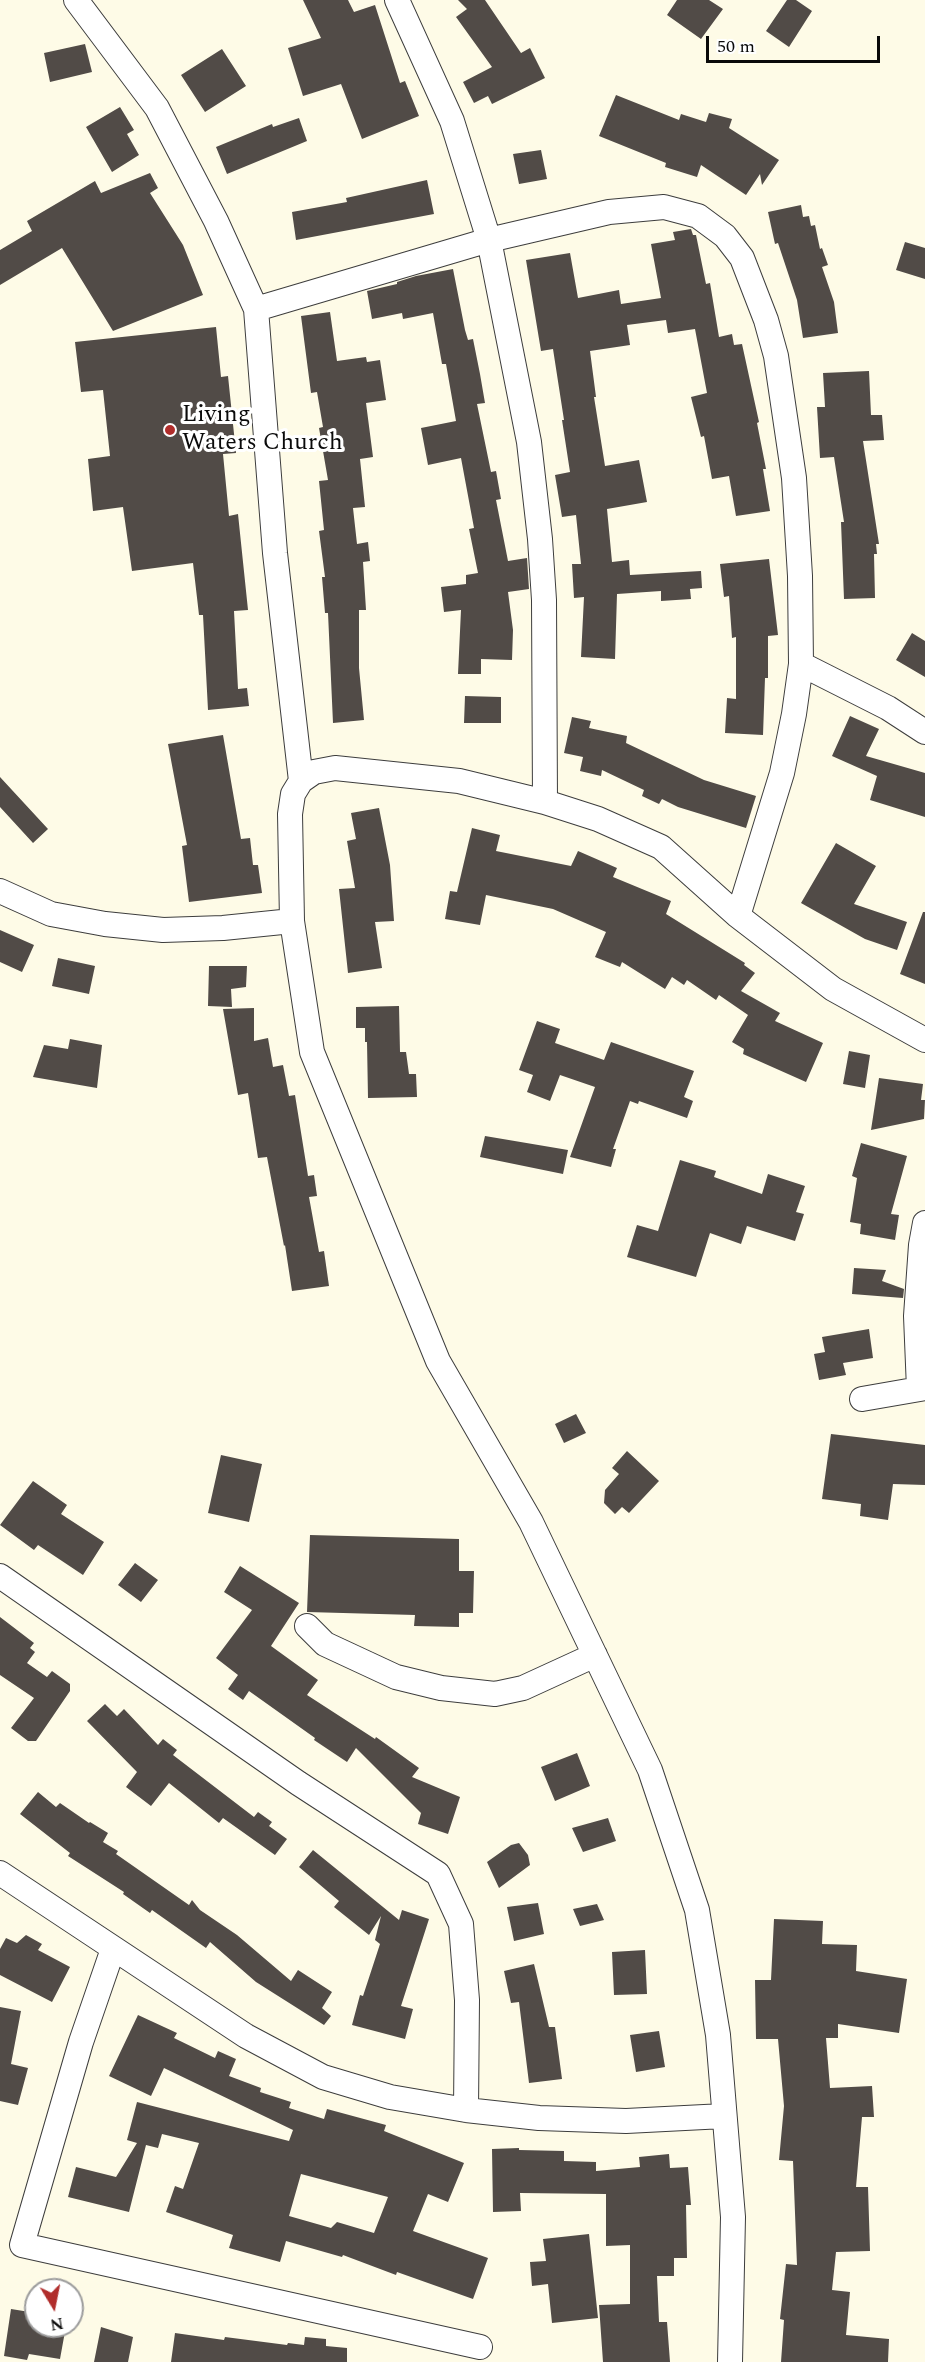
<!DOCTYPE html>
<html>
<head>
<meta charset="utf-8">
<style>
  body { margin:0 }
  #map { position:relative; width:925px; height:2362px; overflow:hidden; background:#fefbe7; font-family:Spectral,serif }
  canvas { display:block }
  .north { position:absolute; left:24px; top:2278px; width:60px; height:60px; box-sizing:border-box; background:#fff; border:2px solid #9d9d9d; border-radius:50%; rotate:170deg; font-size:16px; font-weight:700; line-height:24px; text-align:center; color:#0a0a0a }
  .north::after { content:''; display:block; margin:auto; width:21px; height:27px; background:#b02d2b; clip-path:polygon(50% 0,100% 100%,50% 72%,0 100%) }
  .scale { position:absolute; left:706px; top:36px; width:174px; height:27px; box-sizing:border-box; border:3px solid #0a0a0a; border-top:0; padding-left:8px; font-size:18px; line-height:21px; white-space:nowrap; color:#0a0a0a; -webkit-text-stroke:4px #fff; paint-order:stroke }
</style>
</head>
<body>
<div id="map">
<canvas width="925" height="2362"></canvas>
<div class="north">N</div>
<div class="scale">50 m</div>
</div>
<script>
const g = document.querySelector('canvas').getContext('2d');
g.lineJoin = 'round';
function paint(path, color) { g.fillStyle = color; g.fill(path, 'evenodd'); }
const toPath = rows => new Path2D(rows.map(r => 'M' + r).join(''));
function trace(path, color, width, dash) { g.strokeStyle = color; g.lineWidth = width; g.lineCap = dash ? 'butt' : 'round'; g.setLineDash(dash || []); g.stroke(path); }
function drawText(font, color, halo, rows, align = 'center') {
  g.font = font + ' Spectral,serif'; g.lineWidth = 6; g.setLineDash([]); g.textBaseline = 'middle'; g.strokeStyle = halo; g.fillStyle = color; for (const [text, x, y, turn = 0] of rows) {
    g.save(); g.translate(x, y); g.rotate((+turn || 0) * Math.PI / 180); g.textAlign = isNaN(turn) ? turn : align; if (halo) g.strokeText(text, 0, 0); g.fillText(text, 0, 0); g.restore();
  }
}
const building = toPath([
  [303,0,348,0,354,12,375,5,400,83,405,81,419,116,362,139,341,84,303,96,288,48,321,38],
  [458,0,485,0,521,53,530,48,545,78,492,104,488,96,474,103,463,82,492,67,456,17,467,9],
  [677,0,709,0,723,9,701,39,667,15],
  [787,0,796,0,812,11,789,47,766,31],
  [85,44,92,72,50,82,44,53],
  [222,49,246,86,205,112,181,75],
  [616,95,679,120,681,114,706,122,709,113,732,119,729,128,779,160,762,185,760,174,746,195,701,165,697,177,665,167,666,163,599,136],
  [120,107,134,130,127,134,139,155,112,172,86,127],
  [299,118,307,141,227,174,216,147,272,124,273,127],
  [541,150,547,179,519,184,513,154],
  [150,173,158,188,150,193,183,245,203,295,113,331,62,248,0,285,0,250,32,231,27,221,95,181,101,193],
  [427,180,434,214,296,240,292,212,347,202,346,198],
  [801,205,803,217,809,216,811,226,815,225,820,249,822,248,828,265,822,267,834,302,838,333,803,338,797,300,778,243,775,244,768,212],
  [691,229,693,235,696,235,706,284,710,283,719,337,732,334,734,345,742,344,759,422,757,423,766,469,763,469,770,511,736,516,729,476,712,479,704,436,701,437,691,397,707,393,695,329,668,333,666,320,627,325,630,345,590,351,596,397,594,397,605,466,639,460,647,502,607,509,612,562,629,560,630,575,701,571,702,588,690,589,691,599,661,601,661,591,617,594,615,659,581,657,584,597,574,598,572,564,581,564,576,515,562,517,555,475,570,472,562,420,564,420,553,349,541,351,526,260,570,253,578,298,619,290,621,304,661,298,651,244,675,240,673,232],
  [905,242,925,248,925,279,896,270],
  [453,269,465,330,468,340,473,339,480,374,485,403,477,404,491,472,496,471,501,499,496,500,508,561,527,558,529,589,508,592,513,630,512,660,481,659,481,674,458,674,461,610,444,612,441,587,466,584,466,575,478,573,469,529,474,528,461,458,428,465,421,428,456,421,446,364,442,364,433,313,403,319,402,313,372,319,367,291,397,284,397,282,416,276],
  [330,312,337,361,366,357,367,362,380,360,386,400,366,403,373,457,360,459,365,507,353,508,357,544,368,542,370,561,363,562,366,610,359,610,359,668,364,720,333,723,328,613,325,613,322,577,325,577,319,531,324,530,319,481,328,480,319,428,323,427,317,392,311,393,301,316],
  [216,327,221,377,228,376,236,453,223,454,229,516,238,514,248,610,234,611,238,689,247,688,249,706,208,710,203,615,199,615,193,563,132,571,123,507,93,511,88,459,110,456,103,390,81,392,75,342],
  [869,371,871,415,882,415,884,440,863,441,879,544,876,544,877,554,874,554,875,598,844,599,841,522,844,522,834,457,820,458,817,407,825,407,823,373],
  [769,559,778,635,768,636,768,678,765,678,763,735,725,733,727,698,736,699,736,637,732,638,729,596,724,597,720,564],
  [912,633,925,641,925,677,896,660],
  [465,696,501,697,501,723,464,723],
  [850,716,879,729,866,756,925,773,925,817,870,800,877,776,832,756],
  [572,717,591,721,589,728,627,736,626,743,704,780,756,796,746,828,678,807,662,799,659,804,642,796,644,790,602,770,601,776,580,771,583,757,564,753],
  [223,735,241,839,250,838,253,865,258,865,262,893,189,902,182,846,187,845,168,744],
  [0,777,48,829,33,843,0,807],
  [379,808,390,865,394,921,375,922,382,968,348,973,339,889,355,888,347,841,356,839,351,813],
  [472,828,500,835,496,851,571,866,578,851,617,868,613,877,671,901,666,914,745,963,744,965,755,973,741,991,780,1013,775,1021,823,1043,806,1082,743,1054,744,1049,732,1042,748,1015,719,995,716,1000,687,980,684,985,672,977,665,989,622,962,620,967,595,957,606,932,553,909,486,895,480,925,445,919,450,891,457,892],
  [836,843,876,866,854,904,907,922,897,950,865,939,801,903],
  [923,912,925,912,925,984,900,974],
  [0,930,34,945,22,972,0,962],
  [58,958,95,966,89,994,52,986],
  [209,966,247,966,246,987,231,989,232,1007,208,1006],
  [399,1006,400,1052,406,1052,409,1074,416,1074,417,1097,368,1098,367,1042,365,1042,365,1028,356,1028,356,1007],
  [254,1008,254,1041,268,1038,273,1067,283,1065,289,1096,295,1095,308,1176,314,1175,317,1196,309,1197,319,1252,324,1251,329,1286,292,1291,285,1245,284,1246,267,1157,258,1158,248,1093,238,1095,223,1009],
  [537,1021,560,1029,555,1043,604,1060,611,1042,694,1071,684,1097,693,1101,687,1118,639,1101,638,1104,630,1101,613,1149,616,1149,611,1167,570,1157,595,1087,560,1075,550,1101,527,1092,533,1075,519,1070],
  [70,1039,102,1045,97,1088,33,1077,44,1045,68,1049],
  [849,1051,870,1055,865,1088,843,1084],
  [879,1078,923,1084,921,1100,925,1100,924,1119,871,1130],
  [485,1136,568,1150,563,1174,480,1157],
  [861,1143,907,1156,891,1214,899,1215,895,1240,860,1234,861,1224,850,1222,857,1178,852,1176],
  [680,1160,716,1171,714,1177,762,1194,768,1174,805,1186,796,1212,804,1214,795,1241,747,1226,741,1244,710,1233,696,1277,627,1257,637,1225,658,1231],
  [854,1268,886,1270,882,1281,904,1289,903,1298,852,1294],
  [869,1329,873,1358,843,1363,846,1375,819,1380,814,1354,825,1352,822,1337],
  [576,1414,586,1433,564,1443,555,1424],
  [831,1434,925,1445,925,1485,893,1484,888,1520,860,1516,861,1504,822,1499],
  [627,1451,659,1481,629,1513,622,1507,615,1514,604,1503,605,1490,619,1474,612,1468],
  [221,1455,262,1464,249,1522,208,1513],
  [33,1481,67,1505,61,1514,104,1542,83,1575,38,1545,34,1550,0,1525],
  [310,1535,459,1539,459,1571,474,1571,473,1613,459,1613,459,1627,414,1626,415,1615,307,1612],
  [135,1563,158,1580,141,1602,118,1585],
  [240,1566,299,1603,271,1646,318,1680,307,1695,375,1739,376,1737,419,1768,412,1777,460,1797,448,1834,418,1824,421,1813,356,1748,347,1762,314,1740,315,1738,249,1691,243,1700,228,1689,238,1675,216,1658,252,1610,224,1592],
  [0,1617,34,1643,30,1648,35,1652,27,1663,47,1677,52,1671,70,1684,70,1691,36,1741,28,1741,11,1728,34,1698,0,1675],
  [105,1704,117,1716,124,1709,158,1745,163,1739,177,1750,173,1755,254,1817,258,1812,272,1822,269,1826,287,1839,275,1855,223,1818,219,1823,169,1783,151,1806,126,1787,137,1772,87,1721],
  [577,1753,590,1786,555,1801,541,1767],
  [38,1792,56,1807,60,1803,89,1823,90,1822,108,1833,103,1842,118,1851,116,1854,189,1905,192,1900,200,1910,237,1935,291,1981,298,1970,332,1992,322,2008,331,2016,324,2025,256,1982,210,1942,206,1948,152,1910,150,1913,123,1894,124,1892,68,1856,70,1853,20,1814],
  [608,1818,616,1841,583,1852,572,1828],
  [519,1843,528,1855,530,1865,499,1888,487,1862,511,1845],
  [313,1850,399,1920,402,1910,429,1919,401,2006,413,2009,405,2039,352,2025,360,1995,363,1996,380,1944,375,1940,381,1916,369,1935,334,1907,339,1901,299,1867],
  [538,1903,544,1934,514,1941,507,1907],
  [597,1904,604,1920,580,1926,573,1909],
  [774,1919,823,1921,822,1944,857,1945,856,1971,907,1979,899,2033,838,2024,838,2038,826,2038,830,2088,872,2086,874,2117,862,2117,856,2187,868,2187,870,2251,836,2252,832,2290,850,2292,846,2335,889,2339,888,2362,781,2362,784,2320,780,2319,786,2264,797,2265,793,2161,779,2160,784,2106,778,2039,756,2039,755,1980,771,1980],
  [26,1935,42,1944,38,1950,70,1967,52,2002,0,1975,0,1949,6,1938,17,1943],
  [645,1950,647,1994,614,1995,612,1952],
  [534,1964,549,2027,555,2027,562,2079,529,2083,519,2002,511,2003,504,1971],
  [0,2007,21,2011,11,2064,28,2068,18,2105,0,2101],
  [138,2015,177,2033,174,2038,215,2058,218,2051,236,2059,229,2076,261,2088,260,2092,291,2102,289,2108,324,2119,327,2109,386,2125,384,2131,464,2163,448,2202,428,2194,413,2231,488,2258,473,2299,397,2272,396,2275,343,2255,342,2257,286,2241,280,2262,229,2248,233,2235,166,2212,175,2186,183,2189,199,2143,162,2134,158,2148,146,2145,129,2212,68,2197,76,2167,116,2177,137,2143,127,2140,137,2102,289,2141,293,2130,164,2068,151,2096,109,2076],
  [301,2174,388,2197,374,2233,337,2222,331,2228,289,2216],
  [659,2031,665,2067,636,2072,630,2035],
  [519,2148,519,2150,564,2151,564,2161,596,2162,596,2171,640,2167,639,2157,669,2154,670,2168,688,2167,691,2205,686,2205,687,2258,674,2258,674,2276,657,2276,659,2322,667,2322,670,2362,603,2362,599,2305,630,2304,630,2245,606,2246,606,2194,520,2193,521,2211,493,2212,492,2149],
  [589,2234,598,2318,552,2323,548,2284,532,2286,530,2262,546,2261,543,2239],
  [11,2309,36,2313,36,2326,66,2326,60,2359,29,2354,27,2360,4,2356],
  [101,2327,133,2337,128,2362,94,2362],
  [175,2333,224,2340,225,2337,287,2345,288,2343,304,2345,305,2337,326,2339,326,2346,347,2348,347,2362,171,2362]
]);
const street = toPath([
  [76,0,157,108,216,221,256,309,275,553,301,781],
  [397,0,452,121,489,240,529,442,540,539,544,600,545,802],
  [256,309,489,240,609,212,664,207,698,216,725,236,742,258,766,320,776,356,794,478,800,576,801,664,794,714,782,773,738,916],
  [801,664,888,708,925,732],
  [0,891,51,914,105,924,163,930,223,928,292,921],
  [919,1389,916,1316,921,1245,925,1223],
  [862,1399,925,1388],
  [0,1576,298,1783,438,1874,461,1924,467,2000,466,2110],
  [307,1626,325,1644,396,1677,441,1688,495,1694,523,1688,595,1655],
  [0,1873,246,2036,323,2077,390,2097,466,2110,539,2118,626,2121,724,2116],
  [113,1949,81,2042,22,2245,480,2347],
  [730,2362,733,2217,718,2035,697,1910,650,1770,531,1522,438,1361,312,1052,292,921,290,814,293,794,301,781,314,772,335,768,459,781,545,802,598,819,661,847,738,916,833,989,925,1040]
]);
const markers = [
  [170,430,6,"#b02d2b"]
];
const poiNames = [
  ["Living",182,416],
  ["Waters Church",182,444]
];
paint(building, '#514b47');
trace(street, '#3d3d3d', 26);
trace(street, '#fff', 24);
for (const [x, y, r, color] of markers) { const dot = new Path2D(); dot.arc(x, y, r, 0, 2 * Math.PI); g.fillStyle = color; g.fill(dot); trace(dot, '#fff', 2); }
drawText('24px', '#0a0a0a', '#fff', poiNames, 'left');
</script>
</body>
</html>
